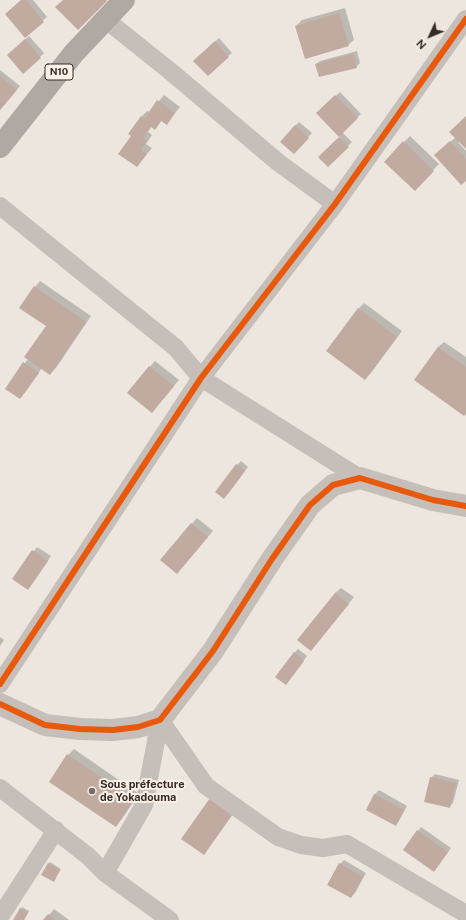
<!DOCTYPE html>
<html>
<head>
<meta charset="utf-8">
<style>
  body { margin:0 }
  #map { position:relative; width:466px; height:920px; overflow:hidden; background:#ece6df; font-family:"Public Sans",sans-serif }
  canvas { display:block }
  .north { position:absolute; left:410px; top:16px; width:40px; height:40px; -webkit-text-stroke:3px #faf0e6; paint-order:stroke; rotate:226deg; font-size:11px; font-weight:700; line-height:16px; text-align:center; color:#362b27 }
  .north::after { content:''; display:block; margin:auto; width:14px; height:18px; background:#362b27; clip-path:polygon(50% 0,100% 100%,50% 72%,0 100%) }
</style>
</head>
<body>
<div id="map">
<canvas width="466" height="920"></canvas>
<div class="north">N</div>
</div>
<script>
const g = document.querySelector('canvas').getContext('2d');
g.lineJoin = 'round';
function paint(path, color) { g.fillStyle = color; g.fill(path, 'evenodd'); }
const toPath = rows => new Path2D(rows.map(r => 'M' + r).join(''));
function trace(path, color, width, dash) { g.strokeStyle = color; g.lineWidth = width; g.lineCap = dash ? 'butt' : 'round'; g.setLineDash(dash || []); g.stroke(path); }
function drawText(font, color, halo, rows, align = 'center') {
  g.font = font + ' "Public Sans",sans-serif'; g.lineWidth = 4; g.setLineDash([]); g.textBaseline = 'middle'; g.strokeStyle = halo; g.fillStyle = color; for (const [text, x, y, turn = 0] of rows) {
    g.save(); g.translate(x, y); g.rotate((+turn || 0) * Math.PI / 180); g.textAlign = isNaN(turn) ? turn : align; if (halo) g.strokeText(text, 0, 0); g.fillText(text, 0, 0); g.restore();
  }
}
const shadow = toPath([
  [22,0,33,0,47,17,25,36],
  [345,8,354,40,348,45,296,26,302,20],
  [29,36,44,53,24,73,12,51],
  [219,38,232,53,228,56,199,57],
  [357,51,360,63,356,67,316,64,320,61],
  [0,70,20,86,0,110],
  [340,92,361,114,342,132,352,142,328,166,320,157,340,137,318,113],
  [164,95,180,107,167,123,162,120,155,129,152,126,148,132,152,135,146,144,152,148,137,166,132,136,129,134,142,116,147,111,150,112],
  [466,117,466,148,460,141,458,142,466,151,466,180,439,152,456,137],
  [299,122,312,133,298,149,295,126],
  [410,136,439,164,415,189,404,142],
  [40,281,91,316,56,368,50,374,42,368,24,394,6,388,28,359,47,325,35,287],
  [364,303,402,331,371,373,365,379,327,351,359,308],
  [444,342,466,357,466,413,415,380,438,347],
  [155,361,179,380,157,406,128,392],
  [241,461,248,467,228,494,237,465],
  [197,518,213,531,182,567,161,560],
  [37,547,51,556,31,585,14,579],
  [341,588,354,597,316,644,335,593],
  [0,637,4,640,0,646],
  [298,649,307,656,289,680,294,653],
  [74,749,139,794,121,820,116,826,68,755],
  [435,774,459,780,453,803,449,807,431,778],
  [379,790,407,806,399,821,396,825,367,810,375,794],
  [421,827,451,848,438,866,418,831],
  [344,860,366,873,355,893,351,897,340,864],
  [50,862,61,869,55,879,48,864],
  [22,907,29,911,24,920,14,920],
  [54,909,69,920,45,920]
]);
const building = toPath([
  [21,0,26,0,44,22,25,38,5,14],
  [63,0,106,0,107,1,78,30,55,7],
  [339,13,349,46,305,59,295,26],
  [25,39,41,58,23,74,7,55],
  [215,41,229,57,208,76,193,61],
  [353,54,357,68,319,77,315,64],
  [0,76,17,90,0,110],
  [335,95,358,118,339,137,316,113],
  [157,100,175,113,167,125,161,121,155,130,151,127,143,138,147,141,141,150,147,154,137,167,118,154,131,136,128,134,141,116,145,118],
  [466,116,466,149,449,132],
  [295,125,309,138,294,154,280,142],
  [339,137,349,147,328,167,318,157],
  [403,141,434,171,415,191,384,162],
  [450,141,466,159,466,181,461,185,434,155],
  [34,286,86,322,50,375,24,357,46,326,19,308],
  [358,308,397,337,365,380,326,351],
  [438,347,466,367,466,414,464,416,414,380],
  [23,362,39,373,20,399,5,389],
  [149,366,174,386,152,413,127,393],
  [236,464,245,471,224,499,215,492],
  [191,523,208,537,177,574,160,560],
  [32,550,48,561,28,590,12,579],
  [335,593,349,604,311,651,297,640],
  [294,652,304,661,286,685,275,677],
  [67,754,134,800,116,827,49,782],
  [430,777,456,783,450,808,424,802],
  [374,794,404,810,396,826,366,810],
  [210,798,233,814,204,855,181,839],
  [417,830,448,852,434,872,403,850],
  [48,863,60,870,54,882,41,875],
  [339,863,363,877,351,898,327,885],
  [20,908,28,913,24,920,13,920],
  [48,914,56,920,43,920]
]);
const minor = toPath([
  [105,19,170,71,279,163,335,204],
  [0,206,176,348,201,378,360,478],
  [0,684,201,378,335,204,466,19],
  [160,720,206,786,278,837,301,845,323,848,347,844,466,914],
  [0,788,88,856,105,873,170,920],
  [105,873,144,805,160,720],
  [0,917,56,830]
]);
const tertiary = toPath([
  [0,704,45,725,80,729,113,730,138,727,160,720,213,651,272,559,310,505,333,485,360,478,433,500,466,506]
]);
const trunk = toPath([
  [0,147,74,53,124,0]
]);
const cycleway = toPath([
  [0,684,201,378,335,204,466,19],
  [0,704,45,725,80,729,113,730,138,727,160,720,213,651,272,559,310,505,333,485,360,478,433,500,466,506]
]);
const markers = [
  [92,791,4,"#766c67"]
];
const shields = [
  [59,72,28]
];
const shieldNames = [
  ["N10",59,72]
];
const poiNames = [
  ["Sous préfecture",100,785],
  ["de Yokadouma",100,798]
];
paint(shadow, '#0003');
paint(building, '#c1aaa0');
trace(minor, '#c6beb8', 18);
trace(tertiary, '#c6beb8', 22);
trace(trunk, '#b0a9a3', 22);
trace(cycleway, '#e8590c', 6);
for (const [x, y, r, color] of markers) { const dot = new Path2D(); dot.arc(x, y, r, 0, 2 * Math.PI); g.fillStyle = color; g.fill(dot); trace(dot, '#faf0e6', 1.5); }
for (const [x, y, w] of shields) { const box = new Path2D(); box.roundRect(x - w / 2, y - 8, w, 16, 3); g.fillStyle = '#faf0e6'; g.fill(box); trace(box, '#362b27', 1); }
drawText('bold 10px', '#362b27', null, shieldNames);
drawText('bold 11px', '#362b27', '#faf0e6', poiNames, 'left');
</script>
</body>
</html>
